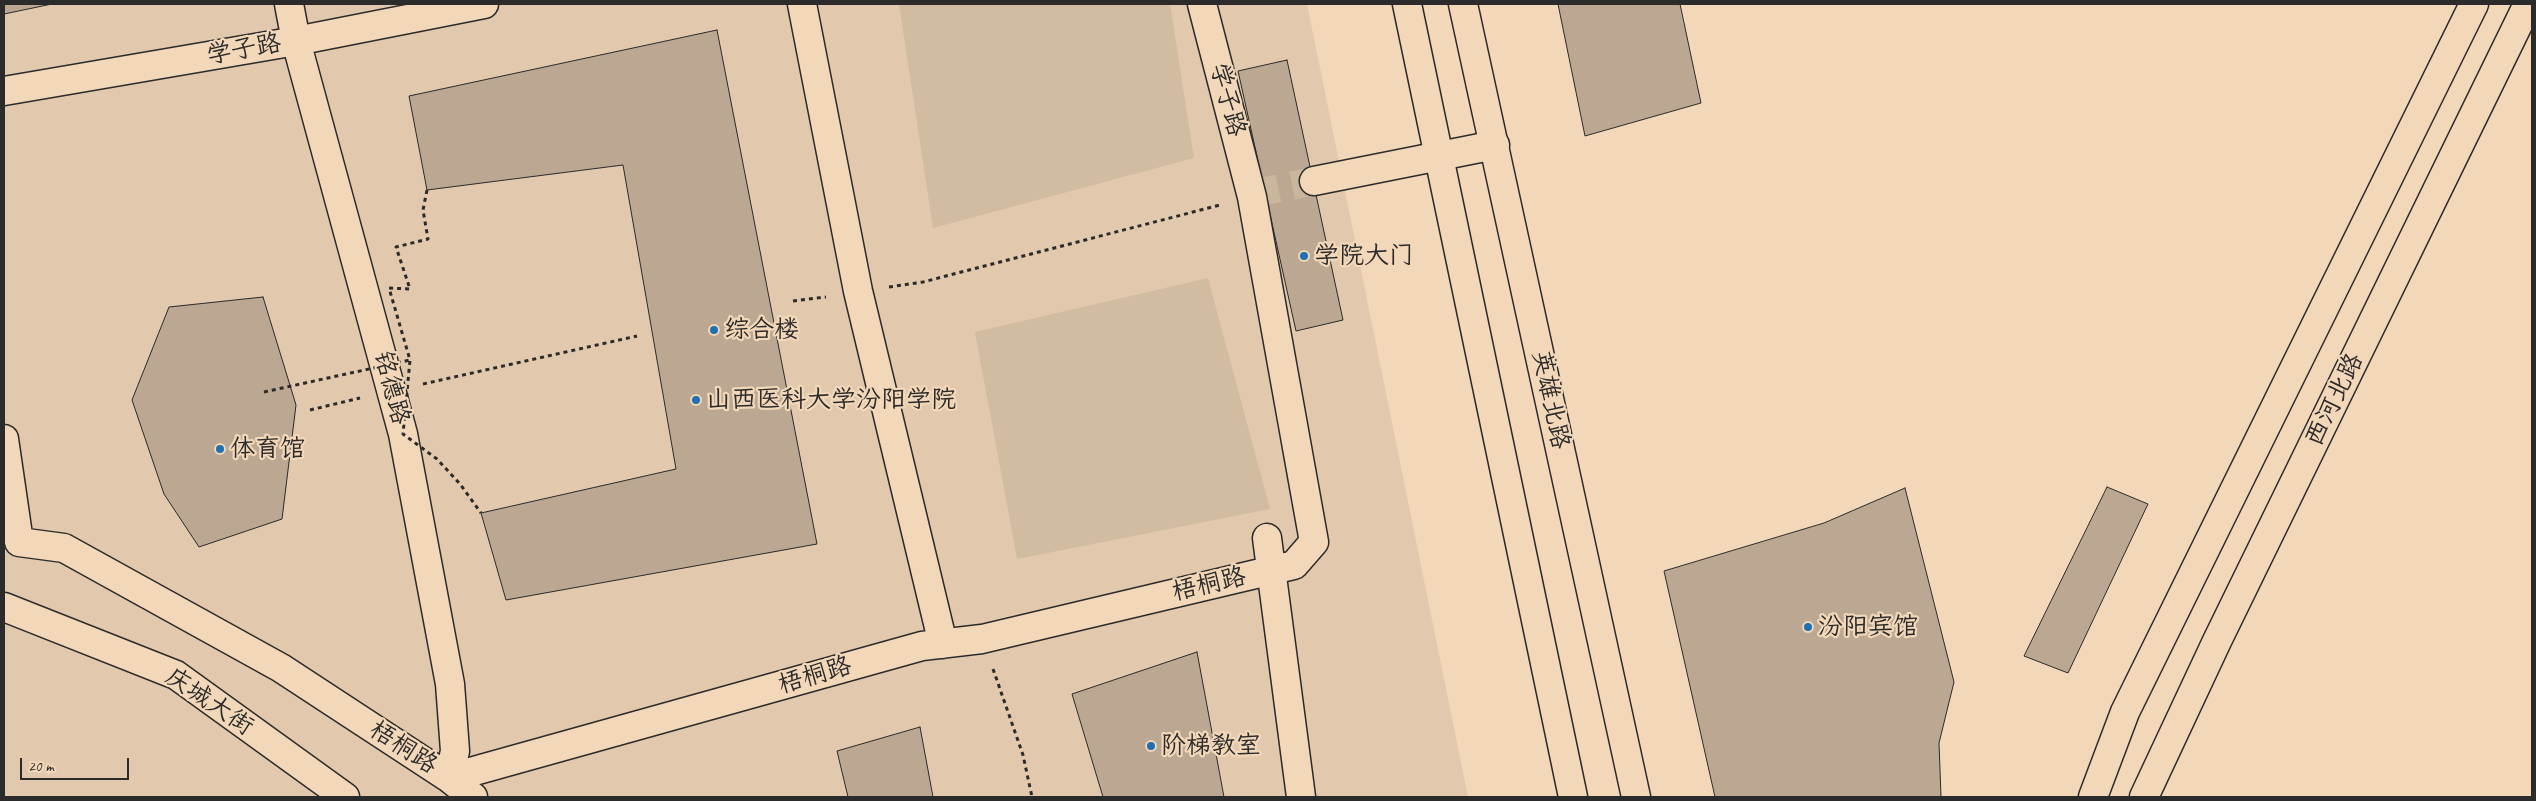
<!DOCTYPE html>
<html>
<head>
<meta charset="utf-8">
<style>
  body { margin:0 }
  #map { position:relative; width:2536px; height:801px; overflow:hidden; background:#f2d7b9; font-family:Caveat,sans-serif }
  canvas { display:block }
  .frame { position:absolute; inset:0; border:5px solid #2b2b2b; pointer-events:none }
  .scale { position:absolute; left:20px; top:758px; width:109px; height:22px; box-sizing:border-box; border:2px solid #2b2b2b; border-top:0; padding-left:6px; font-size:15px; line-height:18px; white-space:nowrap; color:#2b2b2b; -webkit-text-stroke:4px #f2d7b9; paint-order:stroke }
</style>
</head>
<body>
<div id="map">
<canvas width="2536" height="801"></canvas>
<div class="frame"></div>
<div class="scale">20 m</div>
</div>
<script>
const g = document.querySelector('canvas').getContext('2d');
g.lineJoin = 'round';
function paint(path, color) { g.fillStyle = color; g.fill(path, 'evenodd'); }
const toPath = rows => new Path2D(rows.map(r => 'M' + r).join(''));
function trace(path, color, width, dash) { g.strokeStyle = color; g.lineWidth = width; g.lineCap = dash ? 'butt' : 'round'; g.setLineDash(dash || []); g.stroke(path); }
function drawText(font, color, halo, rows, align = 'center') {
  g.font = font + ' Caveat,"LXGW WenKai TC",sans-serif'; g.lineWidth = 4.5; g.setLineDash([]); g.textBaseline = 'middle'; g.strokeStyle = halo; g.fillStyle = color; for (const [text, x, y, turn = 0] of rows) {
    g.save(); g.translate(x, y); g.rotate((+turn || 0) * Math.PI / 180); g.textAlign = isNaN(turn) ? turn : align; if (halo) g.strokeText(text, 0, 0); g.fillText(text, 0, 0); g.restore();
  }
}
const built = toPath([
  [4,4,1307,4,1468,797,4,797]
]);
const green = toPath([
  [899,4,1170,4,1194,158,933,228],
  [1208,278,1270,509,1017,559,975,332]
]);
const building = toPath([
  [4,4,52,4,4,14,4,4],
  [1558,4,1680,4,1701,103,1585,136,1558,4],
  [717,30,817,544,506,600,481,513,676,469,623,165,427,190,409,96,717,30],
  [1287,60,1343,320,1296,331,1238,71,1287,60],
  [263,297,296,405,282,519,199,547,164,494,132,400,169,307,263,297],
  [2107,487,2148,504,2068,673,2024,656,2107,487],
  [1905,488,1954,682,1939,743,1941,797,1715,797,1664,571,1824,523,1905,488],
  [1197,652,1224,797,1103,797,1072,694,1197,652],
  [920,727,933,797,848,797,837,751,920,727]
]);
const minorTunnel = toPath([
  [1252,197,1265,191,1314,181]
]);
const path = toPath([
  [889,287,923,282,1220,205],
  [793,301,826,297],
  [423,384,637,336],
  [310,410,360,398],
  [993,669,1023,755,1032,797]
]);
const minor = toPath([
  [289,4,296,41,403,434,450,684,455,751,449,778,473,797],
  [802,4,858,291,943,644],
  [4,91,296,41,484,4],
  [1314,181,1495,145],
  [4,439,19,542,64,548,281,668,449,778,922,646,982,639,1294,565,1314,542,1252,197,1202,4],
  [1267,538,1301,797]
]);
const major = toPath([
  [1407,4,1573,797],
  [1463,4,1636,797],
  [4,607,176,675,345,797]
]);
const highway = toPath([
  [2093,797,2125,712,2474,4],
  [2144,797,2217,641,2528,4]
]);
const pathBridge = toPath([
  [427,190,423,210,428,239,396,247,410,289,389,288,410,360,403,434,437,459,460,484,481,513],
  [264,392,410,360]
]);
const markers = [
  [1304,256,5,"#1f6fb2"],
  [714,330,5,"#1f6fb2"],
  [696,400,5,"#1f6fb2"],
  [220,449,5,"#1f6fb2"],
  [1808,627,5,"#1f6fb2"],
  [1151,746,5,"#1f6fb2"]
];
const streetNames = [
  ["学子路",244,50,-10],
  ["学子路",1227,100,75],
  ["铭德路",391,388,75],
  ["英雄北路",1550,400,78],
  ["西河北路",2335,400,-64],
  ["梧桐路",1209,585,-13],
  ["梧桐路",815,676,-16],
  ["庆城大街",209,702,34],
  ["梧桐路",403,748,33]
];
const poiNames = [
  ["学院大门",1314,256],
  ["综合楼",724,330],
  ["山西医科大学汾阳学院",706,400],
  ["体育馆",230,449],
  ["汾阳宾馆",1818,627],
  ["阶梯教室",1161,746]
];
paint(built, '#e2c9ad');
paint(green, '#d1bba1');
paint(building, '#bba792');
trace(building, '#2b2b2b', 1);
trace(minorTunnel, '#cab59d', 28, [28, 14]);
trace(minor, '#2b2b2b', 31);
trace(major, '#2b2b2b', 31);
trace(highway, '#2b2b2b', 31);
trace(path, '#2b2b2b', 3, [4, 4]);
trace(minor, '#f2d7b9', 28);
trace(major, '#f2d7b9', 28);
trace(highway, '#f2d7b9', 28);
trace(pathBridge, '#2b2b2b', 3, [4, 4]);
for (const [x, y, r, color] of markers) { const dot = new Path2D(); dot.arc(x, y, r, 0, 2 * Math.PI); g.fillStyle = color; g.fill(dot); trace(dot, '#f2d7b9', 2); }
drawText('25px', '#2b2b2b', '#f2d7b9', streetNames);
drawText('25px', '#2b2b2b', '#f2d7b9', poiNames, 'left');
</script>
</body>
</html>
